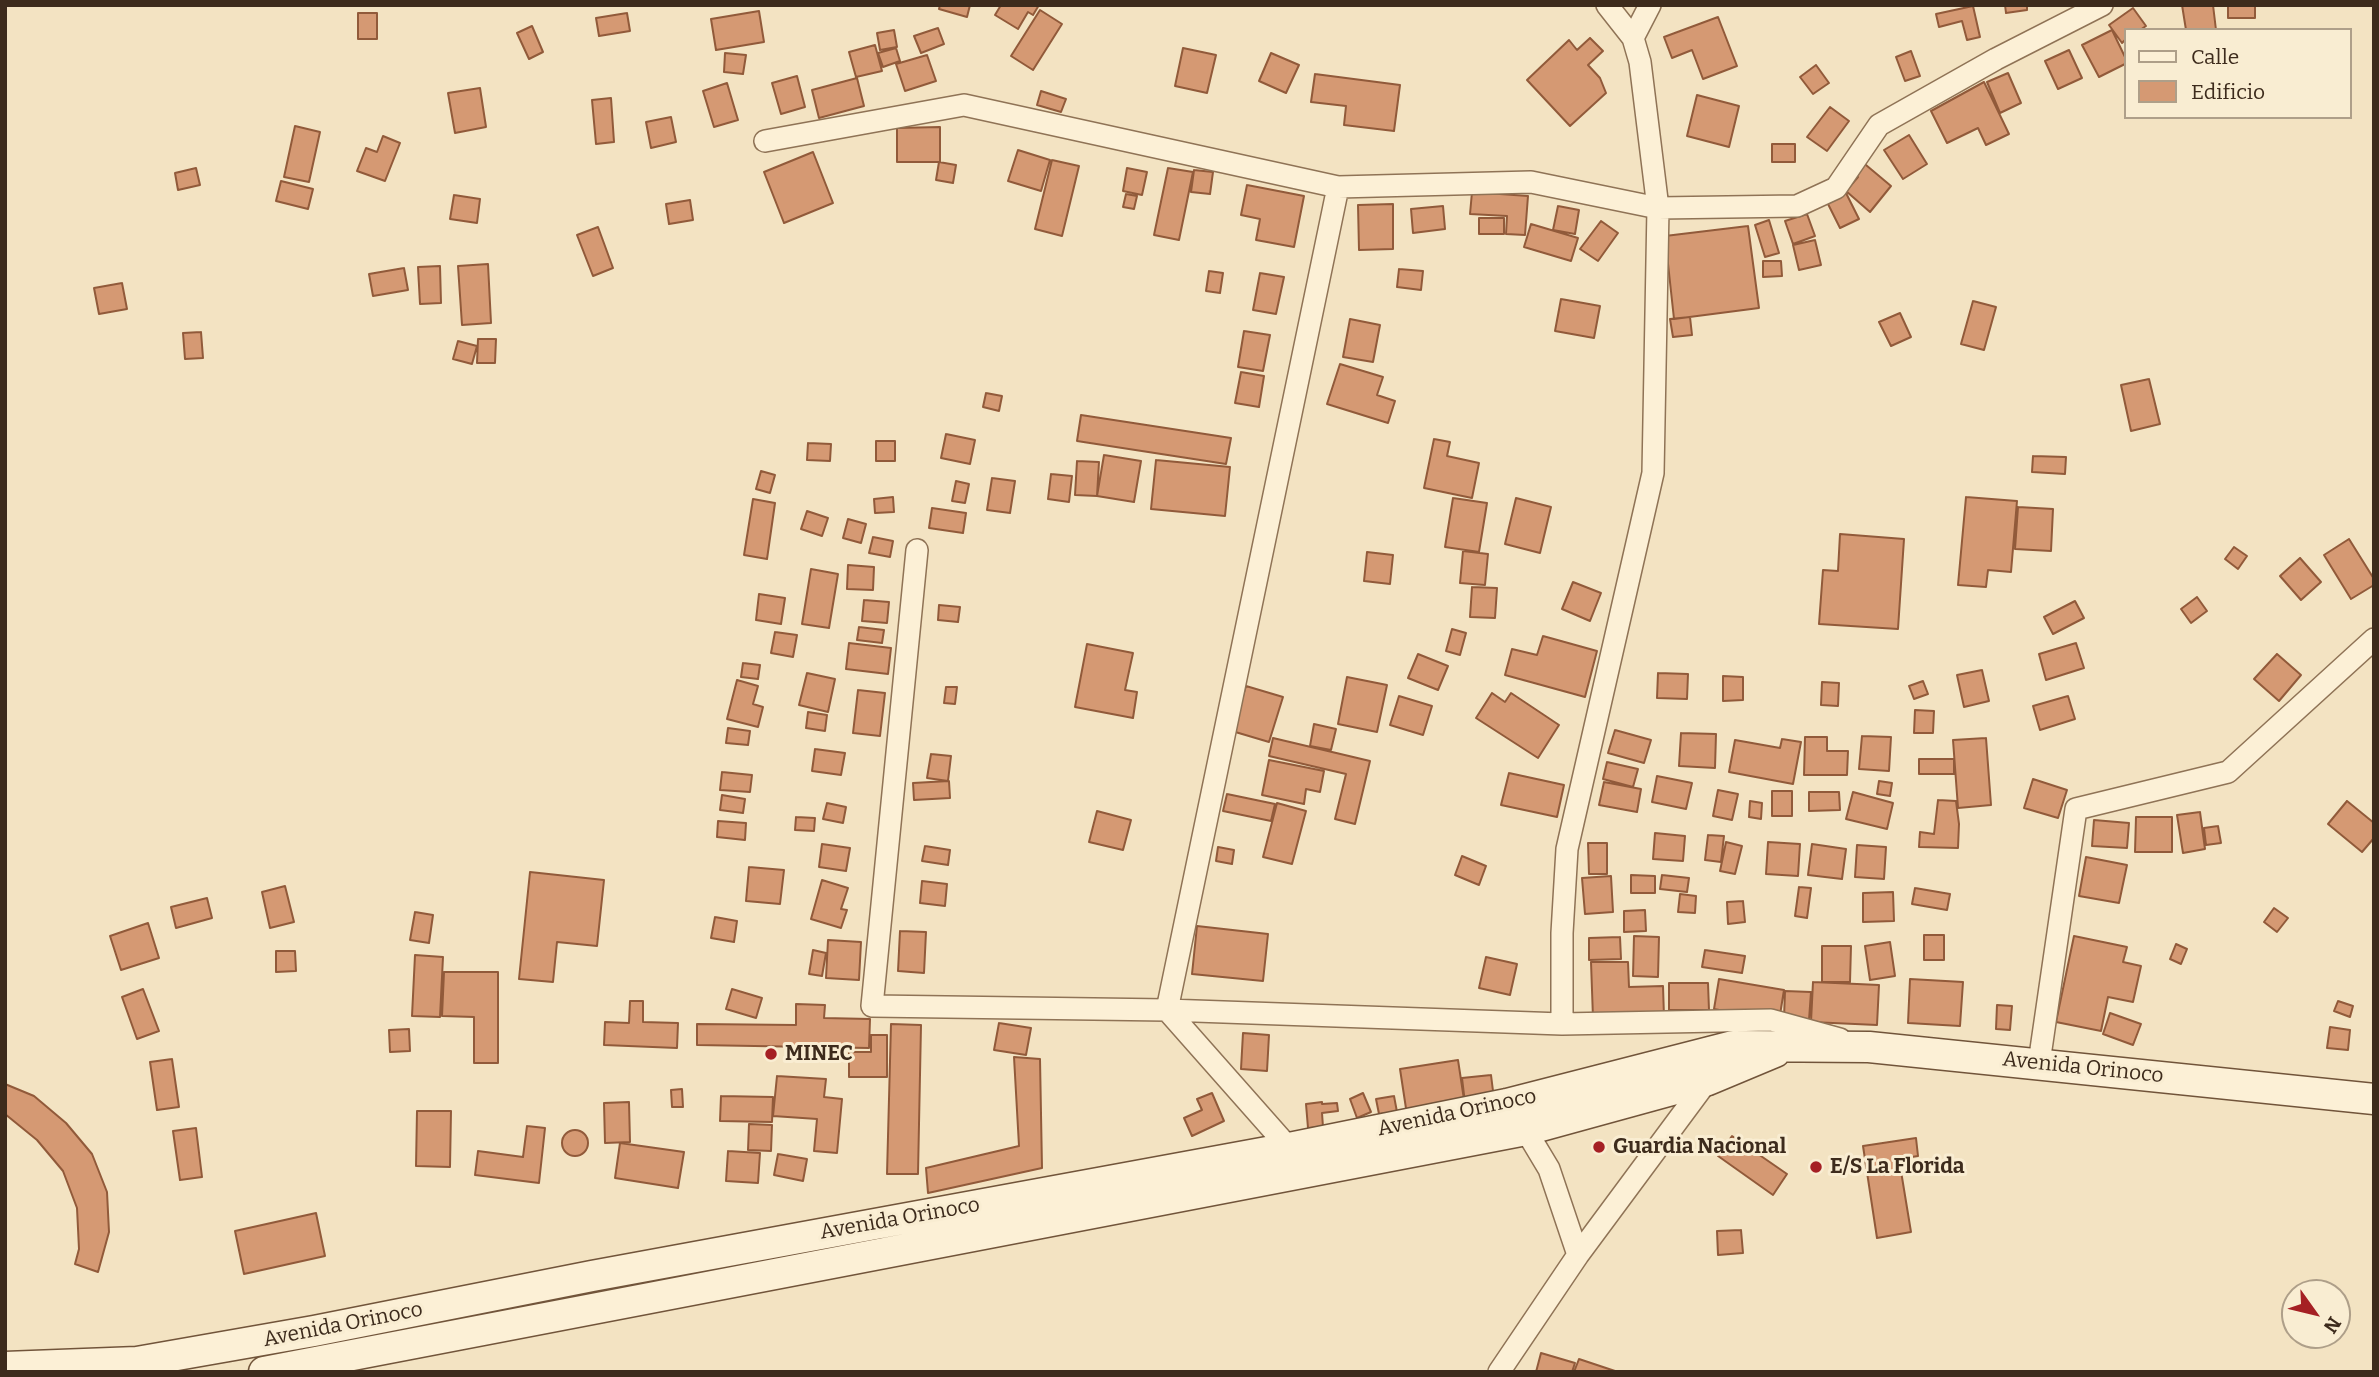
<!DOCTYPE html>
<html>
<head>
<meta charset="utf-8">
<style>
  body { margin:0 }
  #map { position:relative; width:2379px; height:1377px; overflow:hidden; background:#f3e3c2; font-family:Bitter,serif }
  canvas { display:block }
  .frame { position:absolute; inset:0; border:7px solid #3d2b1c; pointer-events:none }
  .legend { position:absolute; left:2124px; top:28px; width:228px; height:91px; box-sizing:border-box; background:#f9edd2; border:2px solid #ae9f89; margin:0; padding:9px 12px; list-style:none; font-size:21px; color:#3d2b1c }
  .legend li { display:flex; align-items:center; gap:14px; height:35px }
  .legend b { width:35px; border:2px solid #ae9f89 }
  .north { position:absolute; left:2281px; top:1279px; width:70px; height:70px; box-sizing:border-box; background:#f9edd2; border:2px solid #ae9f89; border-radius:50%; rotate:124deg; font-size:19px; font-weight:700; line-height:28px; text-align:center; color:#3d2b1c }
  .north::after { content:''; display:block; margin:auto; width:24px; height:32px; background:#a52024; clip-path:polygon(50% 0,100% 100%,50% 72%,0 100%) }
</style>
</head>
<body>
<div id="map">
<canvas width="2379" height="1377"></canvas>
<div class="frame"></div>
<ul class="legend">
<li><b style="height:9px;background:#fcf0d6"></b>Calle</li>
<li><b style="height:19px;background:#d59973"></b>Edificio</li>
</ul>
<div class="north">N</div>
</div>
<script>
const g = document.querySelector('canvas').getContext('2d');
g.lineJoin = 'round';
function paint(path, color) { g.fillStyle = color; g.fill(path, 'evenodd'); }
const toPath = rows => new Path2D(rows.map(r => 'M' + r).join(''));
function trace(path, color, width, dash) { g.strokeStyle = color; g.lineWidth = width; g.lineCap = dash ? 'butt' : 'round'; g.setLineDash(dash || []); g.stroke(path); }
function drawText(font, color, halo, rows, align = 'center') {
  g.font = font + ' Bitter,serif'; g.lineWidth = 6; g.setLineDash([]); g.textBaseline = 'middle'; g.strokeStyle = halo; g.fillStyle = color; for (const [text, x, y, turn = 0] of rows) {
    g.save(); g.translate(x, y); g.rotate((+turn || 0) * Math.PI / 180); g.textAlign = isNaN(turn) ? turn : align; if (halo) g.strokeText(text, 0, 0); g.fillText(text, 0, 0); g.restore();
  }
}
const building = toPath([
  [940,5,970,5,967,17,939,9,940,5],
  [1001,5,1039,5,1033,15,1028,12,1018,29,995,15,1001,5],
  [2005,5,2027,5,2027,10,2006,13,2005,5],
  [2182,5,2213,5,2216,30,2186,30,2182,5],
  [2228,5,2255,5,2255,18,2228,18,2228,5],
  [1973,6,1980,37,1967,40,1962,21,1939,27,1936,14,1973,6],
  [2133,8,2146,26,2140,30,2125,30,2125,40,2122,43,2109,25,2133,8],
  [1040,10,1062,24,1033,70,1011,56,1040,10],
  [759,11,764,42,716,50,711,19,759,11],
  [358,13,377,13,377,39,358,39,358,13],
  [627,13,630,31,599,36,596,18,627,13],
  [1718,17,1737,66,1703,79,1692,50,1672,58,1664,37,1718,17],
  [532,26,543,52,529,59,517,33,532,26],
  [938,28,944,44,921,53,914,36,938,28],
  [894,30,897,47,880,50,877,33,894,30],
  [2112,30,2125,57,2125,64,2099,77,2082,45,2112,30],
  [1590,38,1603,51,1588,65,1600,78,1606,93,1570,126,1527,80,1569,40,1577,50,1590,38],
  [875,45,882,71,856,77,849,52,875,45],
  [896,48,900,61,883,67,878,53,896,48],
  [1183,48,1216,55,1207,93,1175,86,1183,48],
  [2069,50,2082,78,2058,89,2045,61,2069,50],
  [1911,51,1920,76,1905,81,1896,57,1911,51],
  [725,53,746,55,743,74,724,72,725,53],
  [1271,53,1299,65,1286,93,1259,81,1271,53],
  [927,55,936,81,905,91,896,64,927,55],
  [1816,65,1829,83,1813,94,1800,77,1816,65],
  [2008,73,2021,103,2000,113,1987,82,2008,73],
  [1315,74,1400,85,1394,131,1344,125,1346,106,1311,102,1315,74],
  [797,76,805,107,781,114,772,83,797,76],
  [857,78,864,106,819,118,812,90,857,78],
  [1984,82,2009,134,1986,145,1978,128,1947,143,1931,111,1984,82],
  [727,83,738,120,714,127,703,91,727,83],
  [480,88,486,127,455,133,448,93,480,88],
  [1041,91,1066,99,1061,112,1037,105,1041,91],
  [1697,95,1739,106,1729,147,1687,136,1697,95],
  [611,98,614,142,596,144,592,100,611,98],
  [1830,107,1849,121,1827,151,1807,137,1830,107],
  [671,117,676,142,651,148,646,122,671,117],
  [295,126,320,132,309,182,284,177,295,126],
  [940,127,940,162,897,162,897,128,940,127],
  [1909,135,1927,164,1903,179,1884,150,1909,135],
  [383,136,400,143,385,181,357,171,366,148,377,152,383,136],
  [1772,144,1795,144,1795,162,1772,162,1772,144],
  [1018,150,1050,160,1041,191,1008,181,1018,150],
  [813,152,833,203,784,223,764,172,813,152],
  [1052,160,1079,166,1062,236,1035,229,1052,160],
  [1860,160,1891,186,1870,212,1846,191,1858,177,1851,171,1860,160],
  [939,162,956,165,953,183,936,180,939,162],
  [196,168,200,185,178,190,175,173,196,168],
  [1127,168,1147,172,1142,195,1123,191,1127,168],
  [1168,168,1193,172,1179,240,1154,235,1168,168],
  [1194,170,1213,172,1210,194,1191,192,1194,170],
  [281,181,313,189,308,209,276,201,281,181],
  [1247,185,1304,196,1294,247,1256,240,1260,219,1241,215,1247,185],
  [1472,192,1528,196,1525,235,1506,234,1507,216,1470,214,1472,192],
  [1846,193,1859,219,1840,228,1827,202,1846,193],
  [1126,194,1137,196,1134,209,1123,207,1126,194],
  [454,195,480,199,477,223,450,219,454,195],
  [690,200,693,220,669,224,666,204,690,200],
  [1393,204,1393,249,1359,250,1358,205,1393,204],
  [1443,206,1445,229,1413,233,1411,209,1443,206],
  [1558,206,1579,210,1575,234,1553,230,1558,206],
  [1807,214,1815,236,1793,244,1785,221,1807,214],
  [1479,218,1504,218,1504,234,1479,234,1479,218],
  [1769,220,1779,253,1765,257,1755,225,1769,220],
  [1601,221,1618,233,1598,261,1580,249,1601,221],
  [1531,224,1578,238,1571,261,1524,247,1531,224],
  [1748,226,1759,308,1674,319,1665,236,1748,226],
  [598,227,613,268,593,276,577,235,598,227],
  [1815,240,1821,265,1799,270,1793,245,1815,240],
  [1763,261,1781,261,1782,276,1763,277,1763,261],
  [488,264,491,323,462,325,458,266,488,264],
  [440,266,441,303,420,304,418,267,440,266],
  [404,268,408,290,373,296,369,274,404,268],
  [1399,269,1423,271,1421,290,1397,287,1399,269],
  [1209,271,1223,273,1220,293,1206,291,1209,271],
  [1260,273,1284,277,1276,314,1253,310,1260,273],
  [122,283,127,309,99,314,94,288,122,283],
  [1561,299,1600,306,1594,338,1555,331,1561,299],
  [1973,301,1996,307,1984,350,1961,344,1973,301],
  [1900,313,1911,337,1891,346,1879,322,1900,313],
  [1690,317,1692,335,1673,337,1670,319,1690,317],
  [1350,319,1380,325,1373,362,1343,357,1350,319],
  [1244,331,1270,335,1263,371,1238,367,1244,331],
  [201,332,203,358,185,359,183,333,201,332],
  [478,339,496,339,495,363,477,363,478,339],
  [458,341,477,346,472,364,453,359,458,341],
  [1340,364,1383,377,1377,395,1395,401,1388,423,1327,404,1340,364],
  [1241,372,1264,376,1259,407,1235,403,1241,372],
  [2149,379,2160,424,2131,431,2121,385,2149,379],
  [986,393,1002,396,999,411,983,407,986,393],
  [1081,415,1231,438,1226,464,1077,441,1081,415],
  [946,434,975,440,970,464,941,458,946,434],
  [1434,439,1450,442,1447,456,1479,463,1472,498,1424,488,1434,439],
  [876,441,895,441,895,461,876,461,876,441],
  [808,443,831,444,830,461,807,460,808,443],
  [1104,455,1141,461,1134,502,1097,496,1104,455],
  [2033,456,2066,457,2065,474,2032,472,2033,456],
  [1156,460,1230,467,1225,516,1151,509,1156,460],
  [1077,461,1099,462,1097,496,1075,495,1077,461],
  [761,471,775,475,770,493,756,489,761,471],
  [1051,474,1072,476,1069,502,1048,499,1051,474],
  [992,478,1015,481,1010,513,987,510,992,478],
  [956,481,969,484,965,503,952,501,956,481],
  [893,497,894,512,875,513,874,499,893,497],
  [1966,497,2017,501,2011,572,1988,570,1986,587,1958,585,1966,497],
  [1453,498,1487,503,1479,552,1445,547,1453,498],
  [1516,498,1551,507,1540,553,1505,544,1516,498],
  [753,499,775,503,767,559,744,555,753,499],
  [2018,507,2053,509,2051,551,2015,549,2018,507],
  [932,508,966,513,963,533,929,528,932,508],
  [807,511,828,518,822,536,801,529,807,511],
  [848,519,866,524,861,543,843,538,848,519],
  [1840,534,1904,539,1898,629,1819,624,1823,570,1838,571,1840,534],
  [873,537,893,541,890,557,869,553,873,537],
  [2349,539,2374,579,2374,585,2351,599,2324,555,2349,539],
  [2234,547,2247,556,2238,569,2225,559,2234,547],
  [1463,551,1488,554,1485,585,1460,583,1463,551],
  [1367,552,1393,555,1390,584,1364,581,1367,552],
  [2300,558,2321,582,2301,600,2280,576,2300,558],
  [848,565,874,567,873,590,847,589,848,565],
  [811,569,838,574,829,628,802,624,811,569],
  [1573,582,1601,593,1590,621,1562,609,1573,582],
  [1472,587,1497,588,1495,618,1470,617,1472,587],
  [759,594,785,598,781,624,756,620,759,594],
  [2197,597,2207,611,2191,623,2181,609,2197,597],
  [864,600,889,602,887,623,862,621,864,600],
  [2075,601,2084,618,2053,634,2044,617,2075,601],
  [939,605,960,607,958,622,938,620,939,605],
  [859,627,884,630,882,643,857,640,859,627],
  [1452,629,1466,633,1460,655,1446,651,1452,629],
  [775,632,797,635,793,657,771,653,775,632],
  [1543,636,1597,651,1585,697,1505,675,1512,649,1537,655,1543,636],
  [849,643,891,648,888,674,846,669,849,643],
  [2076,643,2084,668,2046,680,2039,654,2076,643],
  [1087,644,1133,653,1125,690,1137,692,1133,718,1075,707,1087,644],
  [1418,654,1448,666,1438,690,1408,678,1418,654],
  [2277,654,2301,675,2279,701,2254,679,2277,654],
  [743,663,760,665,758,679,741,677,743,663],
  [1982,670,1989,701,1964,707,1957,675,1982,670],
  [807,673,835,679,828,712,799,705,807,673],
  [1658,673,1688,674,1687,699,1657,698,1658,673],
  [1723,676,1743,677,1743,700,1723,701,1723,676],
  [1347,677,1387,685,1377,732,1338,724,1347,677],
  [737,680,758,686,753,704,763,707,758,727,727,719,737,680],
  [1923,681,1928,694,1914,699,1909,686,1923,681],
  [1822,682,1839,683,1838,706,1821,705,1822,682],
  [1246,686,1283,697,1269,742,1232,731,1246,686],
  [946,687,957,687,955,704,944,703,946,687],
  [858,690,885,693,880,736,853,733,858,690],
  [1492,693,1505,702,1511,693,1559,725,1538,758,1476,718,1492,693],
  [1399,696,1432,706,1423,735,1390,725,1399,696],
  [2068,696,2075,719,2040,730,2033,706,2068,696],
  [1915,710,1934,711,1933,733,1914,733,1915,710],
  [808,712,827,715,825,731,806,728,808,712],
  [1314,724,1336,729,1331,750,1310,746,1314,724],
  [728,728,750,731,748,745,726,743,728,728],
  [1615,730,1651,740,1644,763,1608,753,1615,730],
  [1681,733,1716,734,1715,768,1679,766,1681,733],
  [1862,736,1891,737,1889,771,1859,769,1862,736],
  [1805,737,1827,737,1827,751,1848,751,1847,775,1804,775,1805,737],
  [1273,738,1370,761,1355,824,1335,819,1346,774,1269,756,1273,738],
  [1986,738,1991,805,1958,808,1953,740,1986,738],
  [1782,739,1801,742,1793,784,1729,772,1735,740,1780,748,1782,739],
  [815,749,845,753,841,775,812,771,815,749],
  [931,754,951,756,948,781,927,778,931,754],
  [1919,759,1954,759,1954,774,1919,774,1919,759],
  [1269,760,1324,771,1320,792,1306,789,1304,804,1262,795,1269,760],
  [1607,762,1638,769,1633,787,1603,779,1607,762],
  [722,772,752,775,750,792,720,790,722,772],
  [1509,773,1564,785,1557,817,1501,805,1509,773],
  [1657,776,1692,783,1686,809,1652,802,1657,776],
  [2033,779,2067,790,2058,818,2024,808,2033,779],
  [949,781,950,798,914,800,913,783,949,781],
  [1879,781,1892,783,1890,796,1877,794,1879,781],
  [1604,782,1641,789,1637,812,1599,805,1604,782],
  [1718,790,1738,794,1732,820,1713,816,1718,790],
  [1772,791,1792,791,1792,816,1772,816,1772,791],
  [1809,792,1839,792,1840,810,1809,811,1809,792],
  [1853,792,1893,803,1887,829,1846,819,1853,792],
  [1227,794,1275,804,1271,821,1223,811,1227,794],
  [722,795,745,799,743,813,720,810,722,795],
  [1938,800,1956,801,1959,824,1958,848,1919,847,1920,832,1934,834,1938,800],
  [1750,801,1762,803,1761,819,1749,817,1750,801],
  [2347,801,2374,823,2374,838,2362,852,2328,824,2347,801],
  [827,803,846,807,843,823,823,819,827,803],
  [1277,803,1306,811,1292,864,1263,857,1277,803],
  [1097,811,1131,820,1123,850,1089,842,1097,811],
  [2200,812,2205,849,2183,853,2177,815,2200,812],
  [796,817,815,818,814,831,795,830,796,817],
  [2136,817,2172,817,2172,852,2135,852,2136,817],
  [2094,820,2129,823,2127,848,2092,846,2094,820],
  [718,821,746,823,745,840,717,837,718,821],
  [2218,826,2221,843,2206,845,2204,828,2218,826],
  [1655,833,1685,836,1683,861,1653,859,1655,833],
  [1708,835,1724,836,1721,862,1705,860,1708,835],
  [1726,842,1742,846,1735,874,1720,871,1726,842],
  [1768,842,1800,844,1798,876,1766,874,1768,842],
  [1588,843,1607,843,1607,874,1589,874,1588,843],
  [822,844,850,848,846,871,819,867,822,844],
  [1812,844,1846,849,1842,879,1808,875,1812,844],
  [1857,845,1886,847,1884,879,1855,877,1857,845],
  [925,846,950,850,948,865,922,861,925,846],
  [1218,847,1234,850,1232,864,1216,861,1218,847],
  [1462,856,1486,866,1479,885,1455,875,1462,856],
  [2086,857,2127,865,2119,903,2079,896,2086,857],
  [749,867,784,870,780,904,746,901,749,867],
  [530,872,604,880,597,946,557,942,553,982,519,979,530,872],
  [1631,875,1655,876,1655,893,1631,893,1631,875],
  [1662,875,1689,878,1687,892,1660,889,1662,875],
  [1611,876,1613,912,1585,914,1582,878,1611,876],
  [822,880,848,888,841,909,847,910,841,928,811,919,822,880],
  [922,881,947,884,945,906,920,903,922,881],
  [285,886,294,922,270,928,262,892,285,886],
  [1799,887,1811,888,1807,918,1795,916,1799,887],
  [1915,888,1950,894,1947,910,1912,904,1915,888],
  [1893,892,1894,921,1863,922,1863,893,1893,892],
  [1680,894,1696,896,1695,913,1678,912,1680,894],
  [207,898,212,918,176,928,171,907,207,898],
  [1743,901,1745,922,1728,924,1727,902,1743,901],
  [2274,908,2288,918,2277,932,2264,922,2274,908],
  [1645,910,1646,931,1624,932,1624,911,1645,910],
  [415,912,433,915,429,943,410,940,415,912],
  [715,917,737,921,734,942,711,938,715,917],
  [148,923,159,958,121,970,110,936,148,923],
  [1197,926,1268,934,1263,981,1192,974,1197,926],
  [900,931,926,932,924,973,898,971,900,931],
  [1924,935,1944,935,1944,960,1924,960,1924,935],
  [1634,936,1659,937,1658,977,1633,976,1634,936],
  [2074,936,2127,947,2123,962,2141,966,2133,1002,2108,997,2101,1031,2056,1022,2074,936],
  [1620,937,1621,959,1589,960,1589,938,1620,937],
  [828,940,861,942,859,980,826,978,828,940],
  [1890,942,1895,976,1870,980,1865,946,1890,942],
  [2176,944,2187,949,2181,964,2170,959,2176,944],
  [1822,946,1851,946,1850,982,1822,982,1822,946],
  [813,950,826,953,822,976,809,974,813,950],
  [1705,950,1745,956,1742,973,1702,967,1705,950],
  [276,951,295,951,296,971,276,972,276,951],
  [415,955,443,957,440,1017,412,1016,415,955],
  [1486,957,1517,964,1510,995,1479,988,1486,957],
  [1591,962,1628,962,1629,987,1663,986,1664,1017,1593,1018,1591,962],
  [444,972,498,972,498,1063,474,1063,474,1017,442,1016,444,972],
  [1719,979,1784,990,1779,1021,1714,1009,1719,979],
  [1910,979,1963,982,1960,1026,1908,1023,1910,979],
  [1813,982,1879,985,1877,1025,1811,1022,1813,982],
  [1669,983,1708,983,1709,1010,1669,1010,1669,983],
  [143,989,159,1031,137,1039,122,997,143,989],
  [732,989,762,998,756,1018,726,1009,732,989],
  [1785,991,1811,992,1809,1020,1784,1018,1785,991],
  [630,1001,643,1001,643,1022,678,1023,677,1048,604,1045,605,1022,629,1023,630,1001],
  [2338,1001,2353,1006,2350,1017,2334,1011,2338,1001],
  [796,1004,825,1005,824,1018,870,1019,869,1048,697,1045,697,1024,796,1025,796,1004],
  [1997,1005,2012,1006,2010,1030,1996,1029,1997,1005],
  [2110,1013,2141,1024,2133,1045,2103,1034,2110,1013],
  [999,1023,1031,1028,1026,1055,994,1050,999,1023],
  [891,1024,921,1025,918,1174,887,1174,891,1024],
  [2330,1027,2350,1030,2348,1050,2327,1048,2330,1027],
  [409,1029,410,1051,390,1052,389,1030,409,1029],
  [1243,1033,1269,1035,1267,1071,1241,1069,1243,1033],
  [871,1035,887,1035,887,1077,849,1077,849,1052,871,1052,871,1035],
  [1014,1057,1040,1059,1042,1168,928,1193,926,1168,1019,1146,1014,1057],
  [172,1059,179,1107,157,1110,150,1062,172,1059],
  [1458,1060,1465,1106,1407,1115,1400,1069,1458,1060],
  [1491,1075,1494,1099,1465,1103,1462,1078,1491,1075],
  [777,1076,826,1079,824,1097,842,1099,837,1153,814,1151,817,1119,773,1116,777,1076],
  [5,1084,34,1096,66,1123,92,1154,107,1192,109,1232,98,1272,75,1264,79,1249,77,1208,63,1171,37,1140,5,1114,5,1084],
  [682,1089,683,1107,672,1107,671,1090,682,1089],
  [1212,1093,1224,1121,1192,1136,1184,1118,1202,1110,1197,1099,1212,1093],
  [1363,1093,1371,1112,1357,1118,1350,1099,1363,1093],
  [721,1096,773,1097,772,1122,720,1121,721,1096],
  [1394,1096,1397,1112,1379,1114,1376,1099,1394,1096],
  [629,1102,630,1142,605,1143,604,1103,629,1102],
  [1322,1102,1322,1104,1337,1103,1338,1111,1322,1113,1323,1127,1308,1128,1306,1104,1322,1102],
  [417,1111,451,1111,450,1167,416,1166,417,1111],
  [749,1124,772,1125,771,1151,748,1150,749,1124],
  [527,1126,545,1128,539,1183,475,1175,478,1151,523,1157,527,1126],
  [196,1128,202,1177,180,1180,173,1131,196,1128],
  '562 1143a13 13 0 1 1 26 0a13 13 0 1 1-26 0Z',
  [1732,1136,1787,1174,1773,1195,1718,1156,1732,1136],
  [1916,1138,1918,1156,1899,1159,1911,1232,1877,1238,1863,1146,1916,1138],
  [620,1143,684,1152,678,1188,615,1178,620,1143],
  [728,1151,760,1153,758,1183,726,1181,728,1151],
  [778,1154,807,1159,803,1181,774,1175,778,1154],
  [316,1213,325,1256,244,1274,235,1231,316,1213],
  [1741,1230,1743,1253,1718,1255,1717,1231,1741,1230],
  [1541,1353,1575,1363,1572,1372,1536,1372,1541,1353],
  [1579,1359,1618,1372,1574,1372,1579,1359]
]);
const street = toPath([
  [1633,38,1650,5],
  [765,141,964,105,1338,187,1531,182,1658,208,1797,206,1836,188,1879,125,1996,59,2102,5],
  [917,550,872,1006,1167,1010,1562,1024,1771,1020,1840,1039],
  [1562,1024,1562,933,1567,849,1653,473,1658,208,1640,62,1633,38,1607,5],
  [2039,1063,2076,809,2228,772,2374,639],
  [1519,1119,1549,1169,1578,1255],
  [1289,1148,1167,1010,1338,187],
  [1499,1372,1578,1255,1710,1077]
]);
const secondary = toPath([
  [5,1367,137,1362,314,1331,592,1276,1289,1148,1507,1104,1733,1046,1869,1047,2374,1099],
  [264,1372,1526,1130,1708,1080,1775,1052]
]);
const markers = [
  [771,1054,7,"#a52024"],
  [1599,1147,7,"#a52024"],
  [1816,1167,7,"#a52024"]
];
const poiNames = [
  ["MINEC",785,1054],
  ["Guardia Nacional",1613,1147],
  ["E/S La Florida",1830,1167]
];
const streetNames = [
  ["Avenida Orinoco",2083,1068,6],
  ["Avenida Orinoco",1457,1113,-12],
  ["Avenida Orinoco",900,1219,-10],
  ["Avenida Orinoco",343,1325,-11]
];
paint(building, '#d59973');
trace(building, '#915a3a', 2);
trace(street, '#8f7356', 24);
trace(secondary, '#71543a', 33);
trace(street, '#fcf0d6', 21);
trace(secondary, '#fcf0d6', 30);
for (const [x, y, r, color] of markers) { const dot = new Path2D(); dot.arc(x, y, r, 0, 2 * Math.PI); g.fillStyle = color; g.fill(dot); trace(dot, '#f9edd2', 2.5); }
drawText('bold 21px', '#3d2b1c', '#f9edd2', poiNames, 'left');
drawText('21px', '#3d2b1c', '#f9edd2', streetNames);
</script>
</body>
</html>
